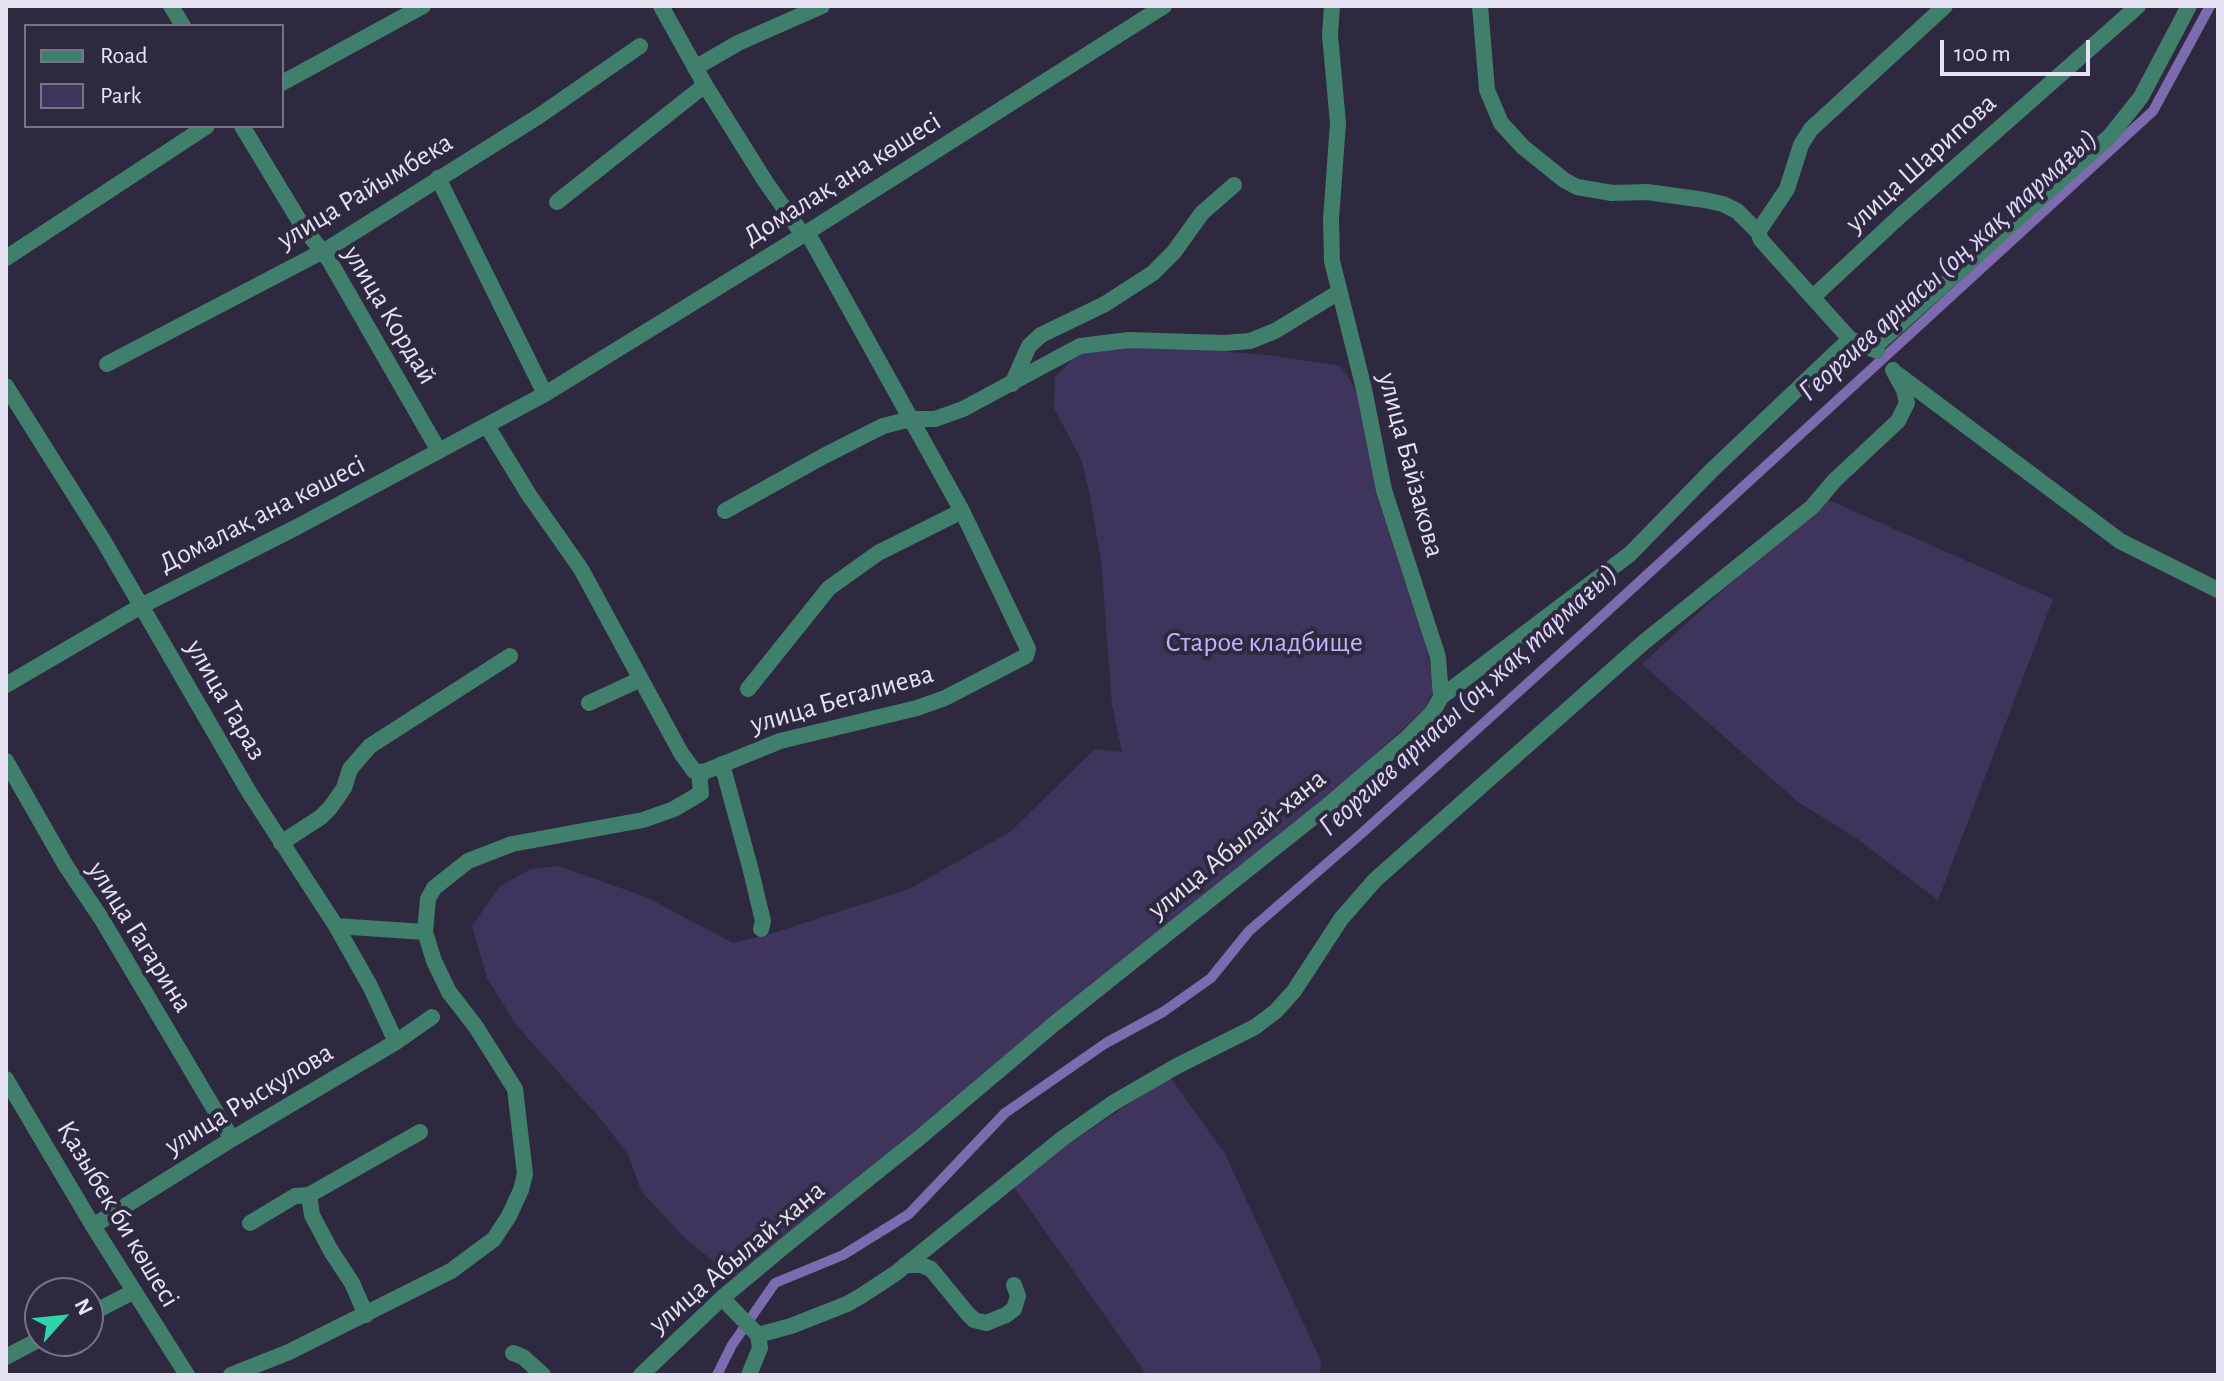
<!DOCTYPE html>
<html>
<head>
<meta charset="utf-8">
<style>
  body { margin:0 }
  #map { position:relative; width:2224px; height:1381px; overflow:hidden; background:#2f2940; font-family:"Alegreya Sans",sans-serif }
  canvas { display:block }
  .frame { position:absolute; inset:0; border:8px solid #e6e2f2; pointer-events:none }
  .legend { position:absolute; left:24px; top:24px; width:260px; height:104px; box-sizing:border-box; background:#2f2940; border:2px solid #787387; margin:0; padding:10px 14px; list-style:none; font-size:24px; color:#e6e2f2 }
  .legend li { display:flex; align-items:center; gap:16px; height:40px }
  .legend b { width:40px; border:2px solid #787387 }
  .north { position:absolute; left:24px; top:1277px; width:80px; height:80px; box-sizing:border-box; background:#2f2940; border:2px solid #787387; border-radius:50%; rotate:63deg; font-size:22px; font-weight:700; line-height:32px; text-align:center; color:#e6e2f2 }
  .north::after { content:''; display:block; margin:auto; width:28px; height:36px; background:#30d4aa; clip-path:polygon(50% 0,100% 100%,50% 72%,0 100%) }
  .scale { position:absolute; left:1940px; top:40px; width:150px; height:36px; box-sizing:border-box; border:4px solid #e6e2f2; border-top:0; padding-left:10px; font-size:24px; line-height:28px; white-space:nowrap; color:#e6e2f2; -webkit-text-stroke:6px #2f2940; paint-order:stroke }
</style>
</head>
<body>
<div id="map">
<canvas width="2224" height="1381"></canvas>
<div class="frame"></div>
<ul class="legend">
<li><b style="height:10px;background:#3f7f6b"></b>Road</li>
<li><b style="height:22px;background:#3f345c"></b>Park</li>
</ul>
<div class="north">N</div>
<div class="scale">100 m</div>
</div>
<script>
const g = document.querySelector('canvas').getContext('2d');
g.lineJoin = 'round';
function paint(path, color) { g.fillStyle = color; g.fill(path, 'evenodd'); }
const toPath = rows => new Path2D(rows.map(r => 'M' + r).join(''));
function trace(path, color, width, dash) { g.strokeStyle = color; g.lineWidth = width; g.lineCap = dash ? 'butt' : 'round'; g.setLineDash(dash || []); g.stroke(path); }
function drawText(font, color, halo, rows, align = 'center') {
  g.font = font + ' "Alegreya Sans",sans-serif'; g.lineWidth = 8; g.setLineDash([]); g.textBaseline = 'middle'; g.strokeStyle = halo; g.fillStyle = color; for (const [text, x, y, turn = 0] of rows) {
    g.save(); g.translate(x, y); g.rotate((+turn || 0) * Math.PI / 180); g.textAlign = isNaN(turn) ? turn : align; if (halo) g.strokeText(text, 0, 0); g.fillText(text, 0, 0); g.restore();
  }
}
const green = toPath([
  [1143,345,1267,355,1341,366,1360,397,1421,620,1434,689,1424,710,1309,814,732,1278,682,1235,641,1191,629,1156,605,1124,517,1026,487,978,472,926,500,886,531,869,558,866,646,897,733,943,773,933,909,889,1010,832,1095,749,1122,752,1112,705,1101,560,1089,492,1082,461,1054,408,1055,377,1079,353],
  [1824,498,2053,599,1938,900,1856,838,1798,802,1642,664],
  [1170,1077,1225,1154,1321,1361,1320,1375,1147,1375,1013,1186,1062,1148]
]);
const canal = toPath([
  [717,1375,732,1345,775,1283,843,1255,909,1214,1005,1113,1106,1043,1163,1012,1211,978,1249,931,1362,833,1589,628,2153,111,2210,6]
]);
const minor = toPath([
  [171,6,183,26],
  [661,6,705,85,765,181,803,235],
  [1332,6,1330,35,1338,123,1331,219,1332,261,1364,389,1384,490,1438,657,1441,697],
  [1480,6,1487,90,1501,123,1523,147,1564,180,1577,187,1612,193,1647,192,1705,200,1723,204,1737,211,1758,232,1761,240,1850,339,1877,351],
  [695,68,738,43,822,6],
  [282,83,423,6],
  [242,126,303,227,329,260,439,451],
  [438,178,545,394],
  [557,202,705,85],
  [1758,232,1787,189,1801,145,1811,129,1945,6],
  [6,258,207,126],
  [1813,297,1900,216,2138,6],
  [1872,349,2110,136,2141,97,2189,6],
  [107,364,329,248,539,116,640,46],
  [1897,374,2120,541,2218,590],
  [1012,384,1029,346,1041,335,1105,304,1153,273,1174,252,1202,213,1234,185],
  [6,386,103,540,249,792,336,926,370,986,396,1042],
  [487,426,529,495,581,569,681,753,694,771,704,772,780,741,917,708,945,698,1026,656,1028,649,962,511,807,232],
  [725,511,822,457,883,426,911,419,935,419,963,409,1080,346,1129,340,1225,343,1250,341,1275,331,1339,292],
  [6,685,141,606,297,527,545,394,803,235,1164,6],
  [748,689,829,588,878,553,962,511],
  [589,703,641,679],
  [6,761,66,866,101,918,232,1139],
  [722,764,750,867,763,921,761,929],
  [281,843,321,817,330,808,344,788,350,769,370,746,510,656],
  [336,926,425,932],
  [6,1079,93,1226,187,1375],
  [250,1223,295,1196,309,1195],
  [93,1226,232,1139,396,1042,432,1017],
  [905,1265,921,1265,931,1269,967,1313,974,1320,986,1323,1006,1315,1014,1309,1018,1296,1014,1285],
  [722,1298,758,1335,760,1348,749,1375],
  [88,1315,133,1292],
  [366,1315,352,1283,331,1251,312,1215,309,1195,420,1132],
  [758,1335,791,1326,847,1304,861,1296,896,1273,1063,1138,1113,1103,1177,1066,1255,1027,1276,1011,1294,991,1341,919,1375,880,1644,642,1812,507,1835,480,1898,421,1907,403,1904,390,1893,370],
  [513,1353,523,1357,543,1375],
  [6,1357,40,1339],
  [231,1375,289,1352,451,1271,494,1239,509,1216,521,1190,525,1174,515,1089,476,1027,449,992,434,961,425,932,428,899,434,888,468,861,512,844,643,820,674,809,701,793,699,772],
  [641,1375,722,1298,788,1243,918,1139,1054,1024,1326,807,1409,736,1432,713,1441,697,1630,554,1711,471,1850,339]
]);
const streetNames = [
  ["улица Шарипова",1921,163,-42],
  ["Домалақ ана көшесі",842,179,-32],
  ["улица Райымбека",365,191,-31],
  ["улица Кордай",390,315,59],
  ["улица Байзакова",1411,465,75],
  ["Домалақ ана көшесі",262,514,-27],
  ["улица Бегалиева",842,699,-16],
  ["улица Тараз",226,700,60],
  ["улица Абылай-хана",1237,844,-39],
  ["улица Гагарина",140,937,58],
  ["улица Рыскулова",249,1099,-31],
  ["Қазыбек би көшесі",118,1214,59],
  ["улица Абылай-хана",737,1257,-40]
];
const parkNames = [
  ["Старое кладбище",1264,643]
];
const waterNames = [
  ["Георгиев арнасы (оң жақ тармағы)",1948,265,-42],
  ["Георгиев арнасы (оң жақ тармағы)",1468,700,-42]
];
paint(green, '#3f345c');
trace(canal, '#7e6baf', 10);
trace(minor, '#3f7f6b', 16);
drawText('28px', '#e6e2f2', '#2f2940', streetNames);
drawText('28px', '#c5b2fe', '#2f2940', parkNames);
drawText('italic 30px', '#dfd6fd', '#2f2940', waterNames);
</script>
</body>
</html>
